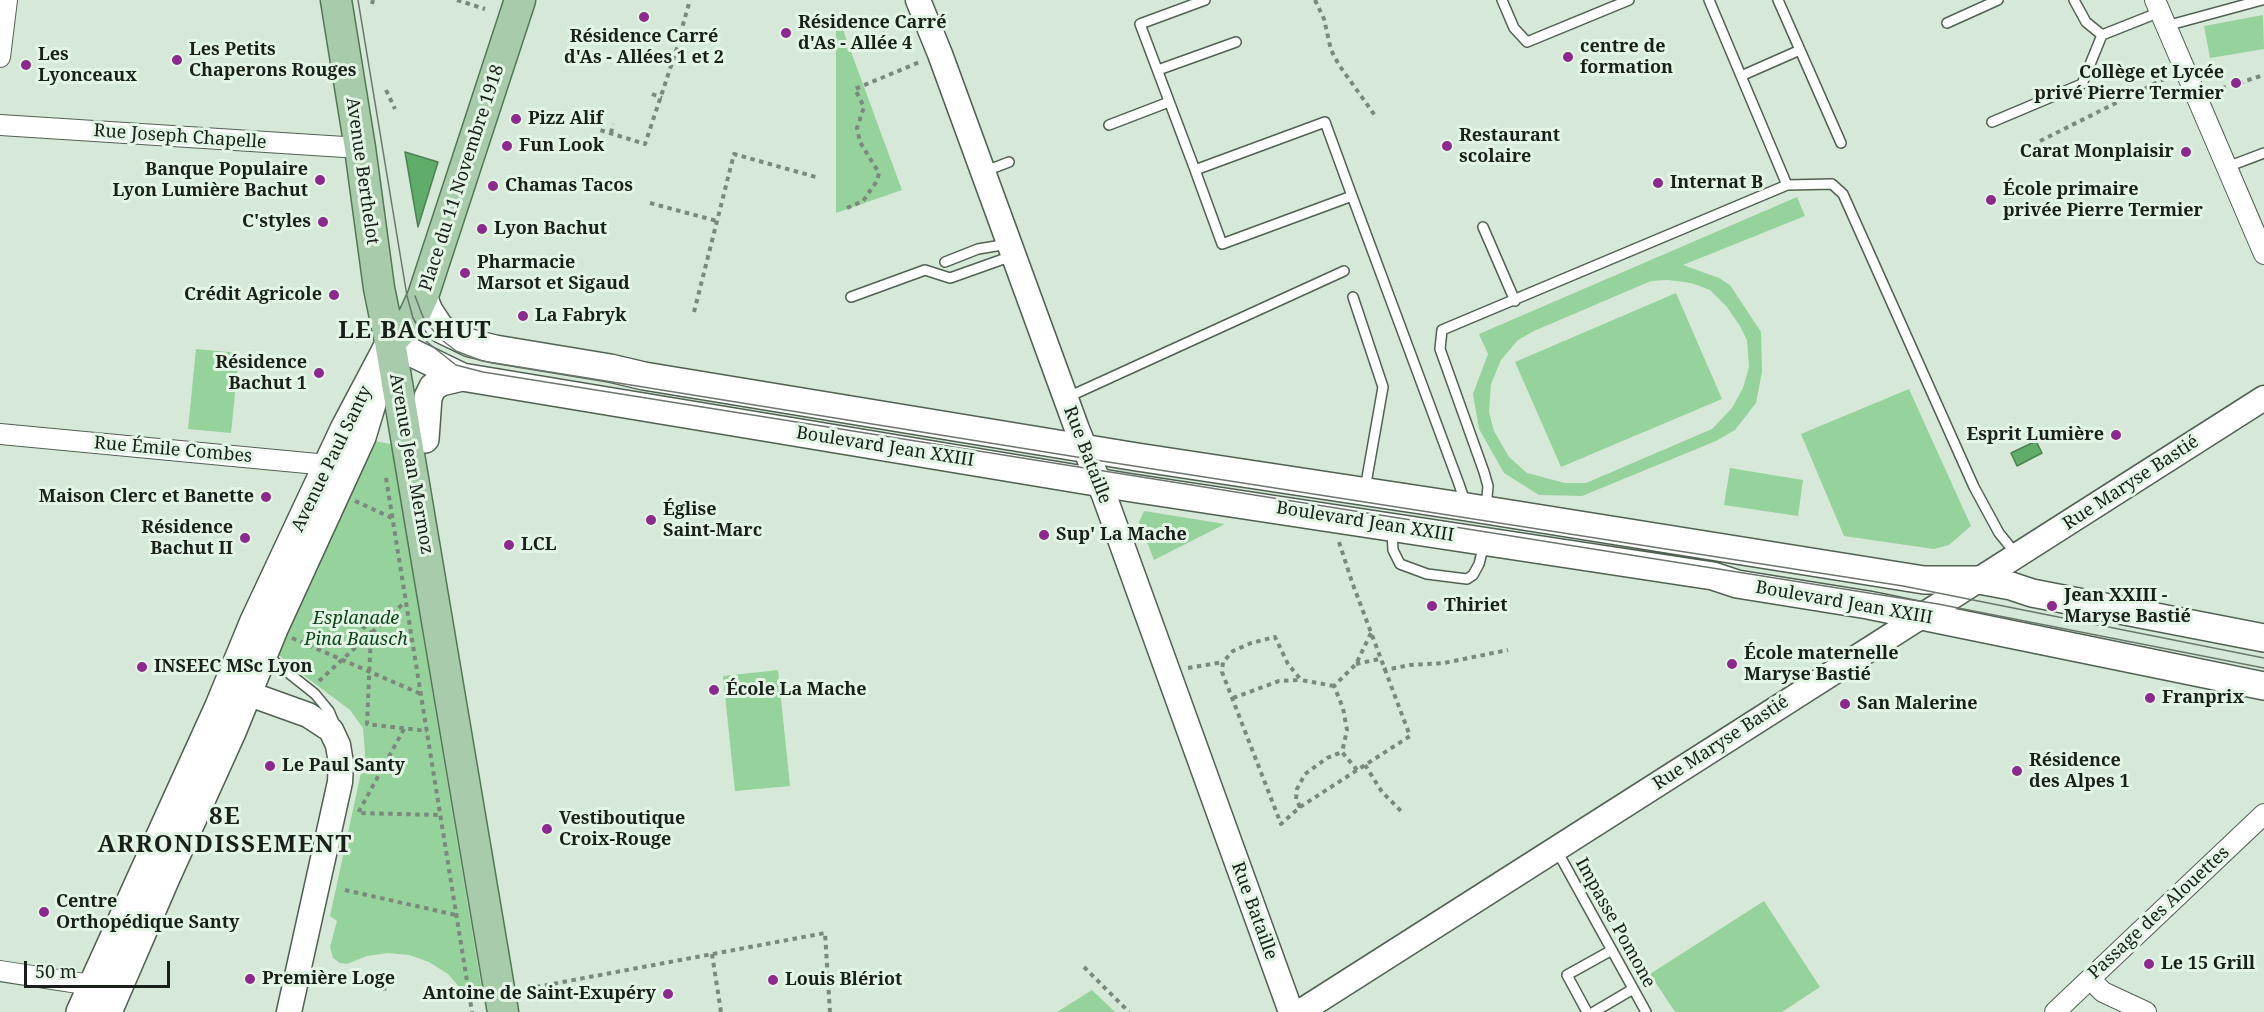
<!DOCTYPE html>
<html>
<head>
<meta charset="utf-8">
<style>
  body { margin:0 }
  #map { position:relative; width:2264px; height:1012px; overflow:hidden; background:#d6e9d8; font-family:"Noto Serif",serif }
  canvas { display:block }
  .scale { position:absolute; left:24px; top:961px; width:146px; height:27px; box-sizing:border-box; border:3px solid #192019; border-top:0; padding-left:8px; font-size:18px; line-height:21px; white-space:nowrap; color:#192019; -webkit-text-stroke:4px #e3f6e5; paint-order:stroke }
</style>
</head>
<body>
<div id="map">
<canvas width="2264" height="1012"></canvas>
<div class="scale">50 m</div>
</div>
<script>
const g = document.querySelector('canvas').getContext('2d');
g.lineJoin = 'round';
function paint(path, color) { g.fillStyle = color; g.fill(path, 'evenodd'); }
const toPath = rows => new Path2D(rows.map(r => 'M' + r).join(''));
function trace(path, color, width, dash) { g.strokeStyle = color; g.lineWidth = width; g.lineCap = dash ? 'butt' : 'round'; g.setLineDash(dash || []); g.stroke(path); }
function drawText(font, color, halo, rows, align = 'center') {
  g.font = font + ' "Noto Serif",serif'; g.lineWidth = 6; g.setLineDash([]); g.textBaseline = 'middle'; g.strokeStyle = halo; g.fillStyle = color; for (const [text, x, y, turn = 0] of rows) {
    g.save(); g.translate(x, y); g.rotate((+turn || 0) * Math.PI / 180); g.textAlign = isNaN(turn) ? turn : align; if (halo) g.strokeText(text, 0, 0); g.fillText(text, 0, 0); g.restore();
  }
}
const green = toPath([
  [836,11,902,190,836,213],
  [2263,15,2264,49,2210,58,2204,26],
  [1797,197,1805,216,1683,265,1719,278,1730,285,1761,332,1762,372,1756,403,1735,430,1716,441,1582,496,1539,495,1504,473,1479,429,1473,394,1488,354,1479,334],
  [1668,280,1691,283,1710,290,1727,307,1740,326,1747,340,1749,367,1743,388,1732,408,1712,429,1586,483,1565,483,1527,473,1509,457,1494,431,1489,412,1491,384,1501,360,1518,340,1534,331,1651,281],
  [1676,293,1722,399,1561,467,1515,362],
  [196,349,239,353,231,433,188,429],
  [1909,389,1971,526,1949,545,1934,549,1844,536,1801,434],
  [369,440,396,445,423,606,422,631,483,996,469,998,448,974,429,962,409,955,388,953,367,956,347,964,340,963,333,958,330,947,337,921,330,916,365,754,363,728,350,710,290,665,279,655,276,647],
  [1730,468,1803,480,1798,516,1724,505],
  [1144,511,1225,524,1154,560,1139,522],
  [778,670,790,786,735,791,723,676],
  [1764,901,1820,987,1782,1012,1675,1012,1650,974],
  [1092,990,1115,1012,1057,1012]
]);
const water = toPath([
  [405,152,438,162,418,227,405,152],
  [2036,441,2042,453,2017,466,2011,453,2036,441]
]);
const path = toPath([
  [457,0,485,9],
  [1315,0,1324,19,1331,50,1339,65,1376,117],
  [372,4,373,0],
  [386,90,395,109],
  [2213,91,2264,75],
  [652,94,662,98],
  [603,122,600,130,645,144,680,39,680,35,690,0],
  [611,133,613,124],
  [2040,141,2168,77],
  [650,203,717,221],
  [847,208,863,201,877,181,879,173,860,142,857,128,864,107,855,89,922,61],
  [694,312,734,154,816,177],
  [386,478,472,1012],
  [355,501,392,518],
  [362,626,371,633,367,724,427,731],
  [292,638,421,694],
  [1356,664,1379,659,1380,661],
  [1188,668,1223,662],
  [1384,668,1385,670,1410,665,1444,663,1508,650],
  [319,681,405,602],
  [1334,686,1301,680,1288,664,1275,637,1251,643,1233,651,1223,662,1222,672,1281,824,1300,807,1410,736,1352,582,1339,542],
  [1233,698,1279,681,1300,680],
  [404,729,358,813,440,815],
  [1365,765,1382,792,1403,813],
  [1357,770,1342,752,1347,730,1343,708,1334,686,1356,664,1371,633],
  [1300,807,1296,799,1297,789,1305,774,1327,758,1342,752],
  [345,890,456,915],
  [712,954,721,1012],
  [1084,967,1129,1012],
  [383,977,385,994],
  [536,987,825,933,830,1012]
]);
const service = toPath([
  [1502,0,1514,28,1527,42,1629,0],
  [1778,0,1841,143],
  [2074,0,2086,22,2102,35],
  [1947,23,1998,0],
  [2166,26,2262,0],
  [1158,70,1236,42],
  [1741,76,1800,50],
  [1992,122,2082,84,2102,35,2160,12],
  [1109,125,1169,102],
  [2227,167,2264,153],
  [1195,170,1140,24,1205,0],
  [983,172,1009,162],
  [1787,185,1832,184,1843,194,1974,487,1999,533,2016,554],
  [1352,196,1222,244,1195,170,1325,122,1352,196,1459,484,1462,493,1466,502],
  [1483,227,1515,301],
  [945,262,978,249,1008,244],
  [851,297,925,270,950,278,1012,256],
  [1353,297,1383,387,1365,489],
  [1068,397,1344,271],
  [1486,508,1488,486,1484,472,1440,349,1442,330,1787,185,1709,0],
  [1392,531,1393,550,1400,564,1427,574,1467,579,1473,575,1479,564,1484,544],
  [266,655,315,694,329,711,335,725],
  [1556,849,1646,1012],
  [1587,1012,1567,975,1612,950],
  [1594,1012,1633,989]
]);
const minor = toPath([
  [2155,0,2264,254],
  [0,57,7,0],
  [0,125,360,148],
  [0,434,328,465,336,469],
  [0,971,104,987],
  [2090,979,2103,992,2146,1012],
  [2055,1012,2264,814]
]);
const tertiary = toPath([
  [918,0,940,54,1077,429,1104,495,1291,1012],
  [230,687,308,715,331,730,338,745,341,763,340,782,289,1012],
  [1300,1012,2264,398]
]);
const secondary = toPath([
  [423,296,429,311,441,329,470,343,495,349,610,368,644,376,1137,457,1467,507,1924,580,1979,580,2011,586,2032,593,2264,638],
  [390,342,462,377,1132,488,1713,576,1737,584,1868,605,2264,686],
  [425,439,428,397,433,387,441,382,462,377],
  [80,1012,219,706,254,621,344,429,390,342],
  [108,1012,166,878,232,732,274,629,362,437,374,397]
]);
const primary = toPath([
  [336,0,360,148,379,288,390,342,503,1012],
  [390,342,413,318,423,296,520,0]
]);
const tram = toPath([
  [358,0,407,296,413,318,427,342,456,365,483,372,1938,604,2264,668],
  [415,296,423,317,438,337,456,351,482,361,1089,459,1903,586,2264,658]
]);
const markers = [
  [644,17,6,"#8d288e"],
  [786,33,6,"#8d288e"],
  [1568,57,6,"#8d288e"],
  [177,60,6,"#8d288e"],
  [26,65,6,"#8d288e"],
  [2236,83,6,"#8d288e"],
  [516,119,6,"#8d288e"],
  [507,146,6,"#8d288e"],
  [1447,146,6,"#8d288e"],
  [2186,152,6,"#8d288e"],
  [320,180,6,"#8d288e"],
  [1658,183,6,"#8d288e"],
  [493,186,6,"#8d288e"],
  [1991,200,6,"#8d288e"],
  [323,222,6,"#8d288e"],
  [482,229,6,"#8d288e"],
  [465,273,6,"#8d288e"],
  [334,295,6,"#8d288e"],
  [523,316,6,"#8d288e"],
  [319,373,6,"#8d288e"],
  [2116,435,6,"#8d288e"],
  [266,497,6,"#8d288e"],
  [651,520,6,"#8d288e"],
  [1044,535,6,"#8d288e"],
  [245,538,6,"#8d288e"],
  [509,545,6,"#8d288e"],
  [1432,606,6,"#8d288e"],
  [2052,606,6,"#8d288e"],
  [1732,664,6,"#8d288e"],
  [142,667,6,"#8d288e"],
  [714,690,6,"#8d288e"],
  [2150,698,6,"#8d288e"],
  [1845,704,6,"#8d288e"],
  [270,766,6,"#8d288e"],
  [2017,771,6,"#8d288e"],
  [547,829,6,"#8d288e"],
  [44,912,6,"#8d288e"],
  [2149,964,6,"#8d288e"],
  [250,979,6,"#8d288e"],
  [773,980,6,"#8d288e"],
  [668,994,6,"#8d288e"]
];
const poiNames = [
  ["Résidence Carré",798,23],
  ["d'As - Allée 4",798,44],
  ["Résidence Carré",644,37,"center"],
  ["d'As - Allées 1 et 2",644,58,"center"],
  ["centre de",1580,47],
  ["formation",1580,68],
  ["Les Petits",189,50],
  ["Chaperons Rouges",189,71],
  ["Les",38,55],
  ["Lyonceaux",38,76],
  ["Collège et Lycée",2224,73,"right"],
  ["privé Pierre Termier",2224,94,"right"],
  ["Pizz Alif",528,119],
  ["Restaurant",1459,136],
  ["scolaire",1459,157],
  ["Fun Look",519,146],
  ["Carat Monplaisir",2174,152,"right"],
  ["Banque Populaire",308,170,"right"],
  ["Lyon Lumière Bachut",308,191,"right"],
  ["Internat B",1670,183],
  ["Chamas Tacos",505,186],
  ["École primaire",2003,190],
  ["privée Pierre Termier",2003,211],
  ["C'styles",311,222,"right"],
  ["Lyon Bachut",494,229],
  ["Pharmacie",477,263],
  ["Marsot et Sigaud",477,284],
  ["Crédit Agricole",322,295,"right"],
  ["La Fabryk",535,316],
  ["Résidence",307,363,"right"],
  ["Bachut 1",307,384,"right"],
  ["Esprit Lumière",2104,435,"right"],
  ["Maison Clerc et Banette",254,497,"right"],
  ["Église",663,510],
  ["Saint-Marc",663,531],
  ["Résidence",233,528,"right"],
  ["Bachut II",233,549,"right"],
  ["Sup' La Mache",1056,535],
  ["LCL",521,545],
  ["Jean XXIII -",2064,596],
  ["Maryse Bastié",2064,617],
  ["Thiriet",1444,606],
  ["École maternelle",1744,654],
  ["Maryse Bastié",1744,675],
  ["INSEEC MSc Lyon",154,667],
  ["École La Mache",726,690],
  ["Franprix",2162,698],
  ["San Malerine",1857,704],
  ["Résidence",2029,761],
  ["des Alpes 1",2029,782],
  ["Le Paul Santy",282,766],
  ["Vestiboutique",559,819],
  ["Croix-Rouge",559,840],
  ["Centre",56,902],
  ["Orthopédique Santy",56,923],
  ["Le 15 Grill",2161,964],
  ["Première Loge",262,979],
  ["Louis Blériot",785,980],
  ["Antoine de Saint-Exupéry",656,994,"right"]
];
const streetNames = [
  ["Rue Joseph Chapelle",180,137,4],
  ["Avenue Berthelot",362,171,82],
  ["Place du 11 Novembre 1918",462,178,-72],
  ["Boulevard Jean XXIII",885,447,9],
  ["Rue Émile Combes",173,450,5],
  ["Rue Bataille",1087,455,69],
  ["Avenue Paul Santy",332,459,-64],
  ["Avenue Jean Mermoz",411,464,80],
  ["Rue Maryse Bastié",2131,483,-33],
  ["Boulevard Jean XXIII",1365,522,9],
  ["Boulevard Jean XXIII",1844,603,10],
  ["Rue Maryse Bastié",1721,743,-33],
  ["Rue Bataille",1254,911,70],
  ["Passage des Alouettes",2159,913,-43],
  ["Impasse Pomone",1615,923,61]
];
const parkNames = [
  ["Esplanade",356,619],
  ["Pina Bausch",356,640]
];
const districtNames = [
  ["LE BACHUT",415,331],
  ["8E",225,817],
  ["ARRONDISSEMENT",225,845]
];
paint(green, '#96d29c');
paint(water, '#60ac6b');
trace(water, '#4b8252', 1.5);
trace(service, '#506152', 12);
trace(minor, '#506152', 22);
trace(tertiary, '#506152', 27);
trace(secondary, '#506152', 30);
trace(primary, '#507855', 33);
trace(path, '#7b887c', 4, [4.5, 4.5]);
trace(service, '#fff', 9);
trace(minor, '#fff', 20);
trace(tertiary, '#fff', 24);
trace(secondary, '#fff', 27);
trace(primary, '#a8cbac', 30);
trace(tram, '#6a766b', 1.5);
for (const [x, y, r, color] of markers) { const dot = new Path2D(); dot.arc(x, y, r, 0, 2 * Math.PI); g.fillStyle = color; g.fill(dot); trace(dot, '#e3f6e5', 2); }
drawText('bold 18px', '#192019', '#e3f6e5', poiNames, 'left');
drawText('18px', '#192019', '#e3f6e5', streetNames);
drawText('italic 18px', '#0c451a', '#e3f6e5', parkNames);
g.letterSpacing = '1.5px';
drawText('bold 24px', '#192019', '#e3f6e5', districtNames);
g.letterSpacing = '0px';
</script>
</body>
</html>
